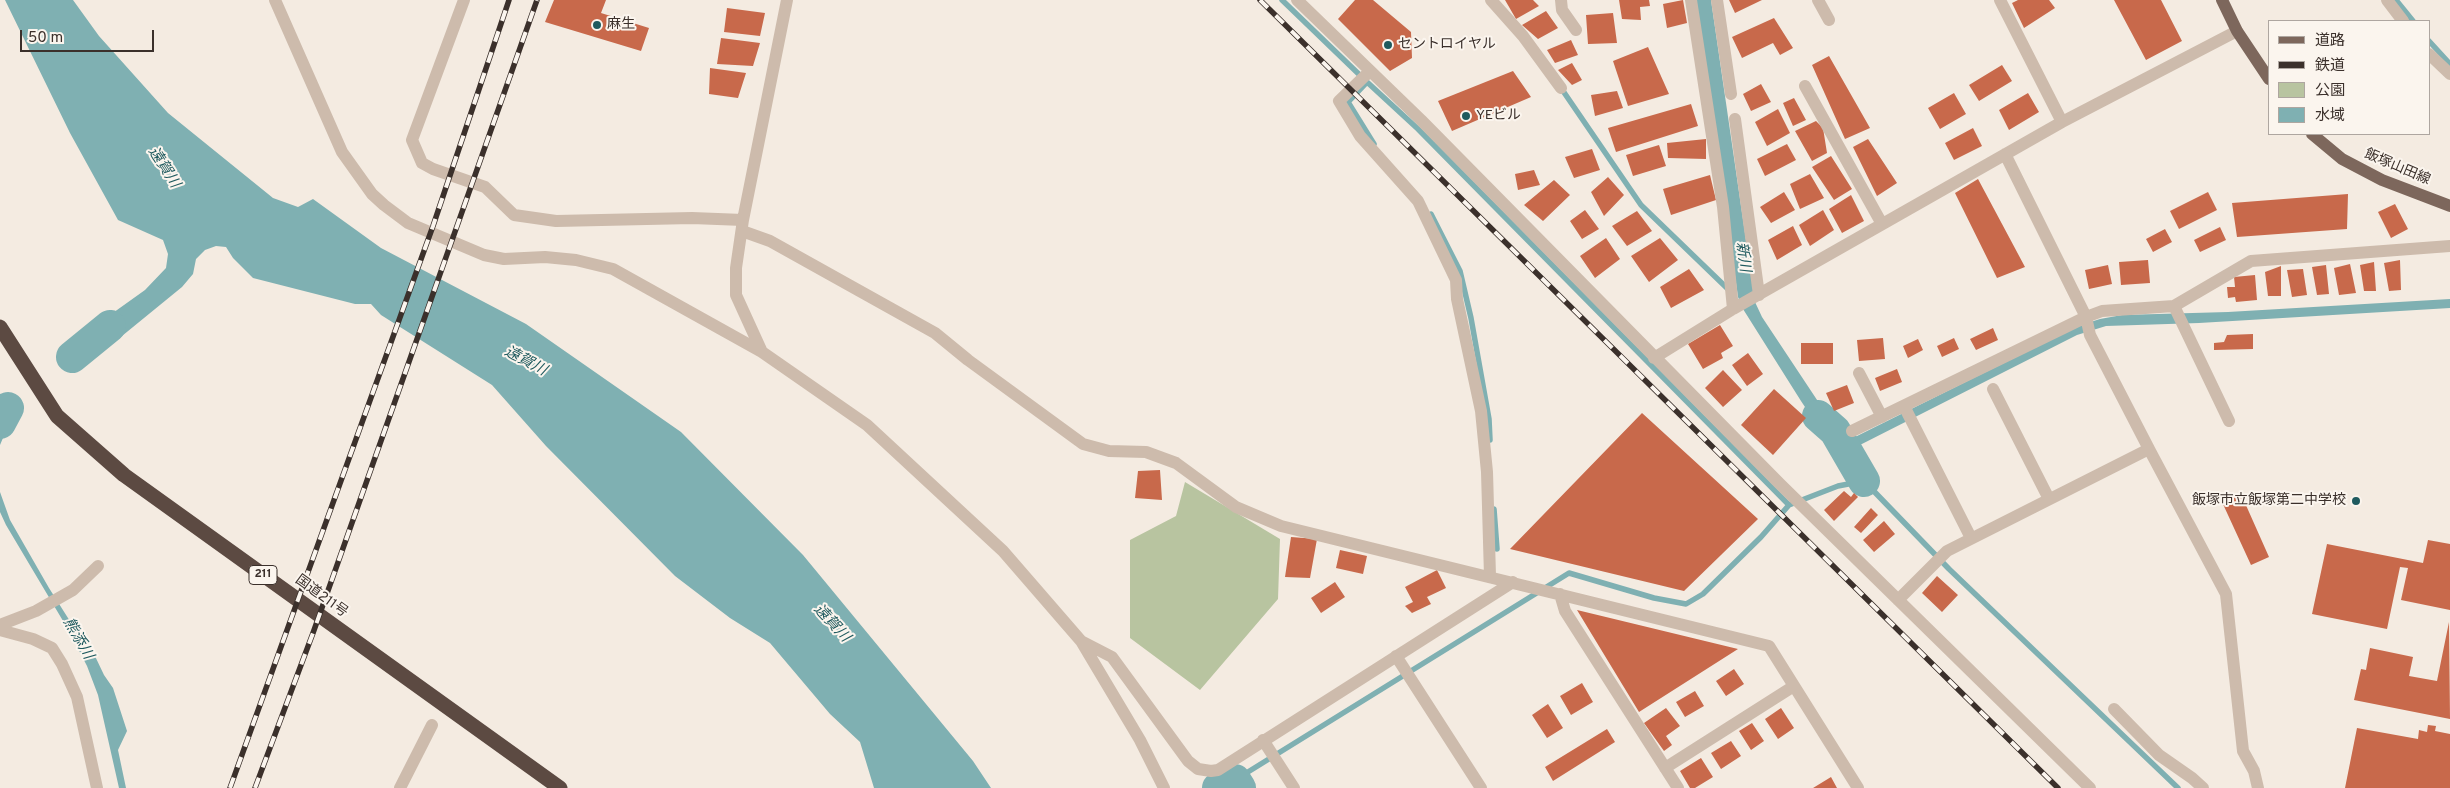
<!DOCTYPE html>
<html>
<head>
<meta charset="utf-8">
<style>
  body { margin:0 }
  #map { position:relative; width:2450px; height:788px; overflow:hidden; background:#f4ebe1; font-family:Overpass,"Noto Sans JP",sans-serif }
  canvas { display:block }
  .legend { position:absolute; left:2268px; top:20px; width:162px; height:115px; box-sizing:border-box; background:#fbf5ee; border:1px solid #aea6a0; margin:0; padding:6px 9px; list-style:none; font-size:15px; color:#3b302b }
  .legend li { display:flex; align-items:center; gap:10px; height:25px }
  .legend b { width:25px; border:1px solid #aea6a0 }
  .scale { position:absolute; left:20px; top:30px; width:134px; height:22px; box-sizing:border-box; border:2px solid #3b302b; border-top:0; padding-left:6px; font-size:15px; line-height:18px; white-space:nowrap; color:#3b302b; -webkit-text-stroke:4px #fbf5ee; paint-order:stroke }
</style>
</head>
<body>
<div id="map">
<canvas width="2450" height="788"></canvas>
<ul class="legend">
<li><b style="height:6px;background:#7d675c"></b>道路</li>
<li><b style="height:6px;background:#3b302b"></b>鉄道</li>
<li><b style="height:14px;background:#b8c4a0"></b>公園</li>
<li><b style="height:14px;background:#7fb0b2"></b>水域</li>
</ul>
<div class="scale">50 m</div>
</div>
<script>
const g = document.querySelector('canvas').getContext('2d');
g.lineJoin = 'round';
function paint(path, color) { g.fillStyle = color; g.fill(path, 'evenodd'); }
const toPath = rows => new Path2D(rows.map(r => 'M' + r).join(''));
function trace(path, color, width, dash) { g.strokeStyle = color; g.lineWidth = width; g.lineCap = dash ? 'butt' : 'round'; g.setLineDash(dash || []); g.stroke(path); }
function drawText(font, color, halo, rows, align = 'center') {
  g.font = font + ' Overpass,"Noto Sans JP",sans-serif'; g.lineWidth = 4; g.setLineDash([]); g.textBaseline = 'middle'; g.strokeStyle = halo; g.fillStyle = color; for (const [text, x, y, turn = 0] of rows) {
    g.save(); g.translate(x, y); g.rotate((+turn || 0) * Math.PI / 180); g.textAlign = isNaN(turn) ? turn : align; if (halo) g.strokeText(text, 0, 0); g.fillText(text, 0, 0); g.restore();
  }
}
const green = toPath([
  [1185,482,1280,539,1278,599,1200,690,1130,638,1130,540,1176,516]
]);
const water = toPath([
  [5,0,73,0,99,36,168,113,273,198,298,207,313,199,381,248,526,324,681,432,803,555,973,761,991,788,874,788,860,742,830,714,770,643,730,618,675,576,546,446,492,385,381,315,371,304,355,304,253,278,233,258,226,247,216,246,205,250,196,259,193,274,182,287,84,367,68,345,145,290,166,268,168,254,163,240,118,220,70,133],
  [1696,0,1711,0,1755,302,1762,317,1831,421,1849,440,2078,326,2100,319,2122,315,2228,312,2450,299,2450,308,2199,323,2106,326,2077,335,1854,448,1842,449,1825,426,1815,422,1801,401,1743,309,1738,297],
  [0,406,11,419,0,445],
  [0,492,10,520,49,588,80,637,94,654,104,675,113,688,127,731,118,750,126,788,119,788,98,695,87,666,69,631,6,525,0,512]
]);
const stream = toPath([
  [1282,0,1367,82,1348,102,1374,144],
  [2396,0,2413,21],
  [2429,41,2450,64],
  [1367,82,1418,129,1789,505],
  [1561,88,1641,205,1730,291],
  [1431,214,1460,271,1471,318,1489,419,1490,440],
  [1494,509,1497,549],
  [1235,780,1569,573,1654,598,1686,604,1703,594,1761,537,1789,505,1838,486,1864,481,1949,569,2178,788]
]);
const river = toPath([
  [72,357,110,326],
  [1818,416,1835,431,1864,481],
  [0,423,8,408],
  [1218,788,1235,780,1240,788]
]);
const building = toPath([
  [554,0,606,0,601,13,649,28,641,51,545,22],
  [1355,0,1373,0,1411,32,1412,58,1390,71,1338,19],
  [1505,0,1533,0,1539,6,1516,19],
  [1619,0,1649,0,1650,6,1640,7,1641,20,1622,19],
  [1683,0,1687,23,1667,28,1663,4],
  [1729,0,1762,0,1735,13],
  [2018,0,2049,0,2055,8,2024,28,2012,3],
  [2114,0,2161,0,2182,41,2146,60],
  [727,8,765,13,760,36,724,32],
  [1546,11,1558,28,1538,39,1522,25],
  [1613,13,1617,43,1588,44,1586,15],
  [1774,18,1793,48,1780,55,1773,43,1742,58,1732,37],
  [721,38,760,43,753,66,717,64],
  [1571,40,1578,55,1555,63,1547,50],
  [1648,47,1669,94,1628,106,1613,61],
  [1829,56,1870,128,1845,139,1812,65],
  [1572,63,1582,80,1572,85,1558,70],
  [2002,65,2012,81,1979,101,1969,85],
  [710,68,746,73,738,98,709,94],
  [1513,71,1531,97,1452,131,1438,101],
  [1761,84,1771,102,1751,111,1743,94],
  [1617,91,1623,108,1595,116,1591,95],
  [1954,93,1966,114,1940,129,1928,108],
  [2028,93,2039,112,2009,130,1999,110],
  [1794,98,1806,120,1793,126,1783,103],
  [1691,104,1698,126,1616,152,1608,128],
  [1778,109,1790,133,1767,146,1755,122],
  [1816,121,1823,128,1827,153,1812,161,1795,131],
  [1973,128,1982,146,1954,160,1945,143],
  [1706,139,1706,159,1668,158,1667,143],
  [1868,139,1897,183,1877,196,1853,147],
  [1787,144,1796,160,1765,176,1757,159],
  [1659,145,1666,166,1633,176,1626,155],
  [1592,149,1600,170,1574,178,1565,157],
  [1831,156,1852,189,1834,200,1812,167],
  [1534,170,1540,185,1518,190,1515,174],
  [1810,174,1824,198,1800,209,1790,184],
  [1710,175,1716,200,1671,215,1663,189],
  [1608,177,1624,195,1604,216,1591,192],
  [1978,179,2025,267,1997,278,1955,193],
  [1554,180,1570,195,1543,221,1524,205],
  [1784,192,1795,210,1771,223,1760,207],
  [2208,192,2217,210,2179,229,2170,211],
  [2348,194,2347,229,2237,237,2232,203],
  [1851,195,1864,221,1842,233,1829,209],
  [2395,204,2408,229,2391,238,2378,212],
  [1585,210,1599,229,1582,239,1570,221],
  [1823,210,1834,230,1810,246,1799,225],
  [1637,211,1652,231,1627,246,1612,226],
  [1793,226,1802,245,1777,260,1768,240],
  [2220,227,2226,240,2200,252,2194,240],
  [2165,229,2172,242,2153,252,2146,239],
  [1606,238,1620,259,1595,278,1580,256],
  [1660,238,1678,260,1649,282,1631,256],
  [2148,260,2150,283,2121,285,2119,262],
  [2400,260,2401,290,2389,291,2384,263],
  [2374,262,2376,291,2364,291,2360,265],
  [2350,264,2356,293,2339,295,2334,268],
  [2108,265,2112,284,2089,289,2085,270],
  [2326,265,2329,294,2317,295,2312,267],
  [2281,266,2281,296,2268,296,2265,272],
  [1689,269,1704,290,1671,308,1660,287],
  [2303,269,2307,295,2292,297,2287,270],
  [2255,275,2257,300,2236,302,2235,297,2228,298,2227,287,2235,287,2234,277],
  [1720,325,1733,346,1721,353,1723,358,1703,369,1688,344],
  [1993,328,1998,340,1976,350,1970,339],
  [2253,334,2253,349,2214,350,2214,343,2224,342,2227,335],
  [1883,338,1885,359,1859,361,1857,340],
  [1954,338,1959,349,1942,357,1937,346],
  [1918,339,1923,350,1908,358,1903,346],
  [1801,343,1833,343,1833,364,1801,364],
  [1748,353,1763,374,1747,386,1732,365],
  [1897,369,1902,382,1880,391,1875,378],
  [1723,370,1742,390,1723,407,1705,388],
  [1847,385,1854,403,1834,411,1826,393],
  [1774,389,1806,418,1773,455,1741,425],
  [1642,413,1758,519,1684,591,1510,549],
  [1160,470,1162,500,1135,498,1138,471],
  [1844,491,1851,497,1854,493,1858,497,1834,521,1824,510],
  [2241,494,2269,557,2251,565,2222,502],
  [1871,508,1878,515,1861,533,1854,527],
  [1884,521,1895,534,1874,552,1863,540],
  [1291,537,1317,539,1310,578,1285,577],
  [2428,540,2450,544,2450,610,2401,600,2408,568,2400,567,2387,629,2312,614,2327,544,2423,563],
  [1340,550,1367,556,1363,574,1336,568],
  [1437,570,1446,588,1427,597,1431,604,1412,613,1405,606,1413,602,1405,587],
  [1937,576,1958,595,1942,612,1922,593],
  [1335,582,1345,597,1321,613,1311,598],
  [1577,610,1738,649,1639,712],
  [2449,622,2450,719,2354,700,2361,669,2366,670,2370,648,2413,657,2409,676,2437,681],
  [1734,669,1744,684,1726,696,1716,681],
  [1582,683,1593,702,1571,715,1560,696],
  [1695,691,1704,706,1685,717,1676,702],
  [1548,704,1563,728,1547,738,1532,715],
  [1666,708,1680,726,1666,736,1672,745,1664,751,1644,723],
  [1781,708,1794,728,1778,739,1765,719],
  [1752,723,1764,741,1751,750,1739,731],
  [2428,725,2436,726,2435,731,2450,734,2450,788,2345,788,2357,728,2418,739,2419,730,2427,732],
  [1607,729,1615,742,1553,781,1545,767],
  [1731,741,1741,756,1721,769,1711,753],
  [1701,758,1713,777,1695,788,1690,788,1680,771],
  [1831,777,1837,788,1813,788]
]);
const minor = toPath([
  [275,0,342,152,372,194,384,205,408,223,484,255,504,259,545,257,576,260,613,269,762,352,867,425,1003,551,1081,641,1140,740,1164,788],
  [464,0,412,140,422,163,433,169,485,187,514,215,556,221,692,218,743,220],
  [1297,0,1421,120,1780,484,2090,788],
  [1491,0,1523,36,1561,88],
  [1561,0,1562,10,1576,30],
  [1691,0,1723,207,1733,309],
  [1717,0,1731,94],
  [1818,0,1829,20],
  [2000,0,2062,122],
  [2387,0,2403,21],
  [2429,54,2450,74],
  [1370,71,1339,101,1360,136,1418,201,1456,280,1457,299,1481,411,1487,472,1490,576],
  [1805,86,1882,224],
  [1735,119,1759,295],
  [742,231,770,241,935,333,968,360,1083,444,1109,451,1146,452,1176,463,1236,507,1281,526,1769,646,1858,788],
  [2174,306,2229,421],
  [762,352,736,295,736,268,743,220,787,0],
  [1654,358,1733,309,2062,122,2237,31],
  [1859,373,1882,417],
  [1993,389,2049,499],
  [1904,406,1971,538],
  [1852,431,2086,317,2102,311,2174,306,2251,261,2450,246],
  [2149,449,2226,594,2243,751,2254,771,2258,788],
  [1560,594,1565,611,1678,788],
  [1898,600,1947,551,2149,449,2090,335,2086,317,2005,154],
  [0,625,36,611,73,590,98,566],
  [0,630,33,639,52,648,62,664,77,697,97,788],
  [1081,641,1112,657,1188,761,1198,769,1211,771,1218,770,1513,582],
  [1396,656,1481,788],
  [2114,709,2159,755,2192,778,2203,788],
  [1263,740,1294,788],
  [1665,768,1794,686],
  [400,788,432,725]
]);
const major = toPath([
  [2222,0,2237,31,2269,79],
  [2312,134,2342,159,2382,180,2450,206]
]);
const highway = toPath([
  [0,327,57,416,124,475,560,788]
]);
const rail = toPath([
  [1260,0,2058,788],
  [230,788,433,226,509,0],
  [255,788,313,633,537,0]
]);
const markers = [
  [597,25,5,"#1f5a5e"],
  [1388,45,5,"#1f5a5e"],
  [1466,116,5,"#1f5a5e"],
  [2356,501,5,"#1f5a5e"]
];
const shields = [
  [263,575,28]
];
const shieldNames = [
  ["211",263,575]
];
const poiNames = [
  ["麻生",607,25],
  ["セントロイヤル",1398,45],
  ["YEビル",1476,116],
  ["飯塚市立飯塚第二中学校",2346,501,"right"]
];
const streetNames = [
  ["飯塚山田線",2397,168,23],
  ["国道211号",321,597,36]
];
const waterNames = [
  ["遠賀川",163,168,57],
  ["新川",1742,257,82],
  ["遠賀川",525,362,28],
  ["遠賀川",831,624,47],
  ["熊添川",77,639,60]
];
paint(green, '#b8c4a0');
paint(water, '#7fb0b2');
trace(stream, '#7fb0b2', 5.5);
trace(river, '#7fb0b2', 32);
paint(building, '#c8694b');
trace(minor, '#cdbbac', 12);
trace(major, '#7d675c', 12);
trace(highway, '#5c4a42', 15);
trace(rail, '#3b302b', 5.5);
trace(rail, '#fbf5ee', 4, [11]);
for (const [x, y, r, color] of markers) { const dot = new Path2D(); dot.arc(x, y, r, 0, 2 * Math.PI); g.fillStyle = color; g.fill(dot); trace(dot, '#fbf5ee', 2); }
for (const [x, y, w] of shields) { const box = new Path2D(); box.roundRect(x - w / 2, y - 9.5, w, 19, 4); g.fillStyle = '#fbf5ee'; g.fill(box); trace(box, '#3b302b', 1); }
drawText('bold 12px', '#3b302b', null, shieldNames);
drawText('14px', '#3b302b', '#fbf5ee', poiNames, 'left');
drawText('14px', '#3b302b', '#fbf5ee', streetNames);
drawText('italic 15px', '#1f5a5e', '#fbf5ee', waterNames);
</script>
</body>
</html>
